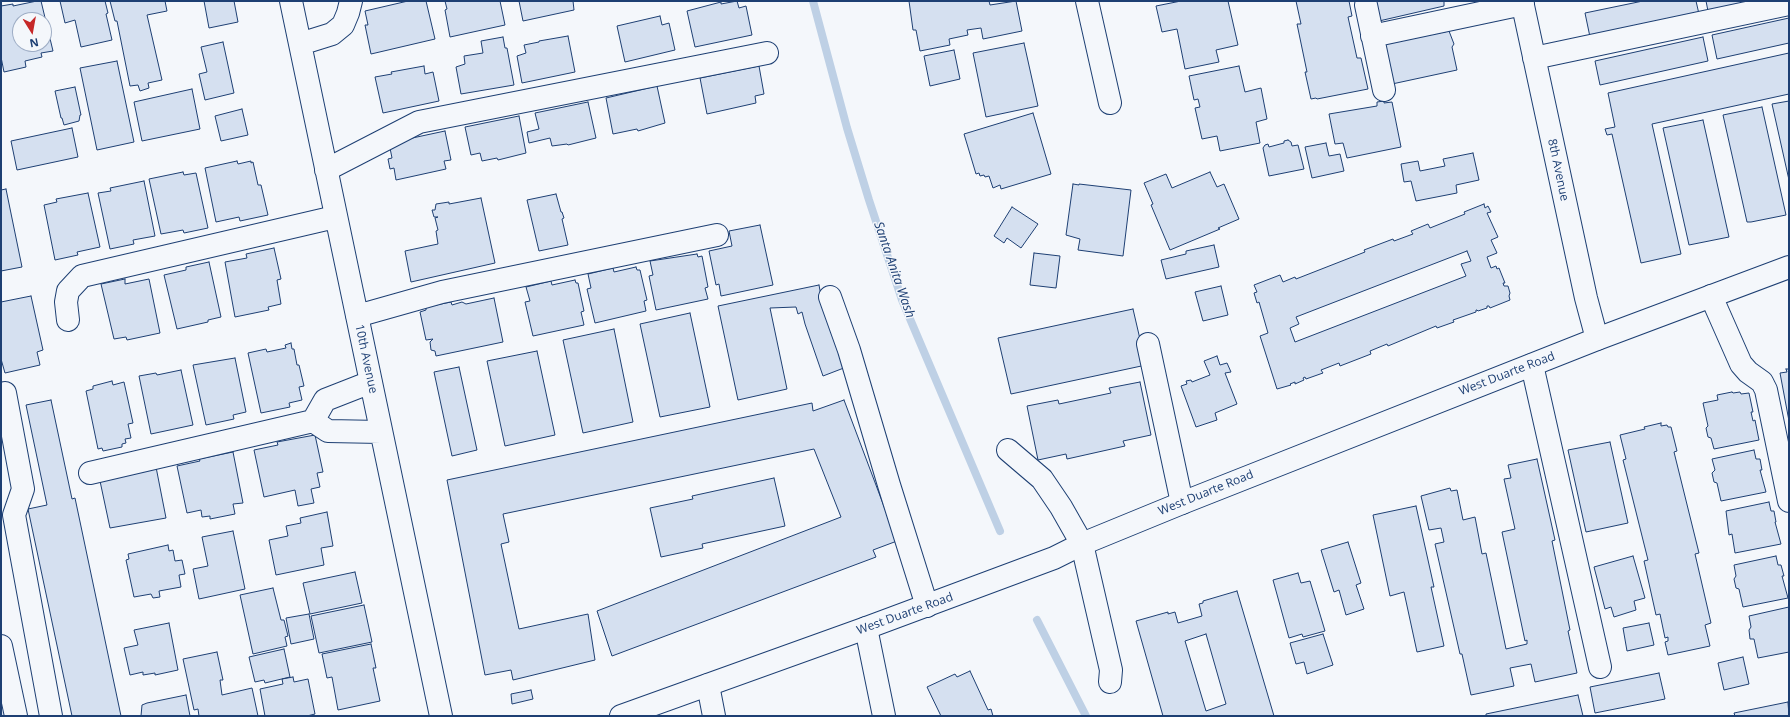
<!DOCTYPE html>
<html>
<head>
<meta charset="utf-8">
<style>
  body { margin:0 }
  #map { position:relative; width:1790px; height:717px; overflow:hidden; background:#f4f7fb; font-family:"Open Sans",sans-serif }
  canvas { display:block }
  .frame { position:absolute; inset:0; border:2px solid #1d3f73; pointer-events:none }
  .north { position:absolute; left:12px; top:12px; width:40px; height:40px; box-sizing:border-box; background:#f4f7fb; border:1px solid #9eadc5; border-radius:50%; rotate:169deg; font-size:11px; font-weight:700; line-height:16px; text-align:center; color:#1d3f73 }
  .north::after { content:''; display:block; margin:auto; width:14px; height:18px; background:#c62828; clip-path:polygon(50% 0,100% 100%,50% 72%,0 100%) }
</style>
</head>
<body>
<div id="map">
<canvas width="1790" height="717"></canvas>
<div class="frame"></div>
<div class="north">N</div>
</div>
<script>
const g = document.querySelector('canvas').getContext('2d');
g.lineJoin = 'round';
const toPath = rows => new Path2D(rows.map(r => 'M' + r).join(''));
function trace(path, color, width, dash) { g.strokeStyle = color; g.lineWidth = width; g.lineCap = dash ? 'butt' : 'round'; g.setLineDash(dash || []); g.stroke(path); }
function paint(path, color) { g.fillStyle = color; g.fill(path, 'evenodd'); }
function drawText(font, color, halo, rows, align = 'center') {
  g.font = font + ' "Open Sans",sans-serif'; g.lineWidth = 3; g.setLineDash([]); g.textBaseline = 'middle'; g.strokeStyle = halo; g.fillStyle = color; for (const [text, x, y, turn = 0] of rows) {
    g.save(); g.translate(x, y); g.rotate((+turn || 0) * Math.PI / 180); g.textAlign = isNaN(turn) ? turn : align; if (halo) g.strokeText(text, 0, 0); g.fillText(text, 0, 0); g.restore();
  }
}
const stream = toPath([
  [813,1,847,128,869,200,902,300,1000,531],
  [1037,620,1086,716]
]);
const building = toPath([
  [37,1,41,1,53,51,41,53,42,57,25,61,26,67,4,72,1,57,1,6,13,4,13,6,37,1],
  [20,20,44,20,44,44,20,44,20,20],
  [60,1,105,1,108,13,106,14,112,40,81,47,75,20,65,23,60,1],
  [110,1,165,1,167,11,147,15,162,80,148,83,149,88,140,91,138,85,130,86,117,21,115,21,110,1],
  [204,1,234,1,238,22,209,28,204,1],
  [408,1,426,1,435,39,371,54,365,25,368,25,365,11,408,1],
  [445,1,500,1,505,25,450,37,445,10,447,9,445,1],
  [519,1,573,1,574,10,523,21,519,1],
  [737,1,739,8,746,6,752,35,695,47,687,11,721,2,721,4,737,1],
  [909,1,989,1,990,5,1016,1,1022,31,983,39,981,28,967,30,968,35,949,39,950,45,920,51,916,30,913,30,909,1],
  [1181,1,1228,1,1238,45,1216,50,1219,62,1185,69,1177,29,1162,32,1156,6,1181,1],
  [1296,1,1349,1,1352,16,1348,17,1357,58,1361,58,1368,89,1317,99,1316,98,1311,99,1305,72,1307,72,1297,24,1301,24,1296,1],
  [1374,1,1444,1,1444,6,1379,21,1374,1],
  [1643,1,1696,1,1699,14,1590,37,1585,13,1643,1],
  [1706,1,1756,1,1708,11,1706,1],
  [660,16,662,25,669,23,675,50,625,62,617,26,660,16],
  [1789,18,1789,43,1717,59,1712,35,1789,18],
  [1449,31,1454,44,1452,47,1457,70,1392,84,1383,44,1449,31],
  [568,36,575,72,522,83,517,56,526,53,524,45,539,42,539,41,568,36],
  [503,37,505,48,507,48,514,85,461,94,456,67,465,64,464,56,483,53,481,41,503,37],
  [1703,37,1708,61,1600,85,1595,61,1703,37],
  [223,42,234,93,205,100,199,74,207,72,201,47,223,42],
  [1024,43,1038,106,986,117,973,53,1024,43],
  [954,50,960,79,930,86,924,56,954,50],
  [1789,53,1789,94,1652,124,1681,254,1641,263,1612,134,1607,135,1605,129,1615,127,1608,93,1789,53],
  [117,61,134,142,97,150,80,68,117,61],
  [424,66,425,74,433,72,439,101,383,113,375,77,392,74,391,72,424,66],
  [759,66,764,94,755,96,756,103,707,114,700,78,759,66],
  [1239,66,1245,92,1261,88,1267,119,1256,122,1260,143,1220,151,1217,136,1202,139,1195,108,1200,107,1198,99,1194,100,1189,76,1239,66],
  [657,86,665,123,638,131,637,129,613,134,606,98,657,86],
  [75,87,81,115,80,115,79,121,64,125,62,118,61,118,55,91,75,87],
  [192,89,200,129,142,141,134,102,192,89],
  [1384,101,1384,103,1392,102,1401,147,1347,158,1343,143,1335,144,1329,114,1377,106,1377,102,1384,101],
  [1789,101,1789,180,1772,104,1789,101],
  [588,102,596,138,568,145,567,144,552,146,550,138,529,143,527,132,539,129,535,113,588,102],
  [1762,107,1786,215,1751,222,1747,222,1723,115,1762,107],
  [242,109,248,135,221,141,215,116,242,109],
  [1033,113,1051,174,1001,189,1000,185,993,188,989,176,985,177,984,175,980,176,979,173,976,174,964,134,1033,113],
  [519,116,526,153,498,160,497,158,482,161,480,153,471,155,465,127,519,116],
  [1703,120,1729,237,1689,245,1663,128,1703,120],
  [72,128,78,157,17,170,11,141,72,128],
  [445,131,451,160,444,161,446,169,396,180,394,168,390,169,388,159,392,158,389,143,445,131],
  [1288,140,1291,142,1292,146,1298,145,1304,169,1269,176,1263,148,1265,145,1268,144,1269,147,1284,143,1284,141,1288,140],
  [1326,143,1329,156,1340,154,1344,171,1312,178,1305,147,1326,143],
  [1473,153,1479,180,1456,185,1457,193,1416,201,1411,181,1404,182,1401,164,1418,161,1420,171,1445,166,1443,159,1473,153],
  [237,161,238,164,251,161,251,163,253,162,258,185,261,185,268,215,240,221,239,217,216,222,205,168,237,161],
  [183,172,184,175,196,173,208,228,184,233,183,230,161,234,149,179,183,172],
  [1210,172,1217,187,1224,184,1239,219,1218,228,1220,229,1170,250,1151,205,1153,204,1144,183,1166,174,1172,188,1210,172],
  [144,181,155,236,133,240,134,244,110,249,98,193,111,191,110,188,144,181],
  [1073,184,1079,185,1079,184,1131,190,1123,256,1078,250,1080,239,1066,235,1073,184],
  [6,189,22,267,1,271,1,190,6,189],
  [88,193,100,247,77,252,78,255,55,260,44,205,57,202,56,199,88,193],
  [556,194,561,212,562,212,564,218,562,219,568,245,539,251,527,200,556,194],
  [481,198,495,263,411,282,405,251,438,244,436,231,438,230,435,218,438,217,434,217,432,210,435,210,436,204,449,202,449,204,481,198],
  [1484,204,1485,208,1488,206,1491,212,1487,213,1498,237,1491,240,1497,253,1487,257,1491,268,1496,266,1497,269,1499,268,1505,283,1503,283,1504,286,1508,286,1510,293,1509,296,1510,300,1490,308,1489,306,1487,306,1487,308,1478,311,1477,310,1476,310,1476,312,1453,320,1454,322,1437,328,1436,326,1388,346,1387,344,1370,351,1371,354,1340,366,1339,363,1321,370,1323,373,1306,379,1305,377,1303,378,1304,380,1295,384,1295,382,1290,384,1291,385,1277,389,1260,336,1268,333,1259,302,1257,303,1254,293,1257,292,1254,285,1280,275,1283,282,1295,277,1296,279,1365,252,1364,250,1393,239,1394,241,1413,234,1411,231,1428,224,1430,228,1465,214,1464,212,1484,204],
  [1467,251,1471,261,1461,264,1466,276,1295,342,1290,328,1299,324,1296,317,1467,251],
  [1012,207,1038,224,1021,248,1007,238,1004,243,994,236,1012,207],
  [760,225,773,285,721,296,719,284,716,285,709,251,732,246,729,231,760,225],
  [1214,245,1219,267,1166,279,1161,260,1186,254,1186,251,1214,245],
  [274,248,281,279,277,280,281,304,268,307,269,310,235,317,225,262,247,258,246,254,274,248],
  [1034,253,1060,256,1056,288,1030,285,1034,253],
  [697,254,698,257,702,256,708,287,705,288,708,299,656,310,649,276,653,275,650,261,697,254],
  [209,262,221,317,208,320,208,322,177,329,164,275,186,270,186,267,209,262],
  [636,267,637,270,640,270,647,300,644,301,646,311,595,323,587,289,591,288,588,274,613,268,614,272,636,267],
  [125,279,125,284,149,279,160,333,127,340,126,337,114,339,101,284,125,279],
  [575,280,576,283,578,283,584,311,581,312,584,325,533,336,525,302,530,301,526,287,551,281,552,285,575,280],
  [819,285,823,307,849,366,823,376,805,324,802,312,798,314,796,307,770,308,787,389,738,400,718,306,819,285],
  [1221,286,1228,315,1203,321,1195,292,1221,286],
  [31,296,43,350,37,352,40,365,5,373,1,359,1,302,31,296],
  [494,298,503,342,436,356,435,351,431,350,430,342,433,339,426,340,420,312,426,310,426,307,451,302,452,305,462,302,466,304,494,298],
  [1133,309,1146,365,1011,394,998,338,1133,309],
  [690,313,710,407,660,417,640,324,690,313],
  [614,329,633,422,583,433,563,340,614,329],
  [291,343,292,349,294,349,297,365,299,365,304,386,299,387,302,400,289,403,290,407,261,413,248,353,266,349,267,352,286,348,285,345,291,343],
  [537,351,555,435,505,446,487,361,537,351],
  [1217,356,1220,365,1227,363,1231,372,1225,373,1237,404,1215,413,1217,420,1196,427,1181,386,1187,384,1186,381,1191,380,1192,382,1210,375,1204,361,1217,356],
  [235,358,246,412,233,415,234,419,206,425,193,365,235,358],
  [459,367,477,450,452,456,434,372,459,367],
  [1786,369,1789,369,1789,421,1780,373,1787,372,1786,369],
  [181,370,193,425,151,434,139,376,156,373,157,375,181,370],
  [112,381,113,385,124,382,133,423,128,424,131,438,125,439,126,443,122,444,122,447,103,451,102,448,98,449,86,391,93,389,93,386,112,381],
  [1140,382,1151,435,1123,441,1125,446,1067,459,1066,454,1038,460,1027,406,1058,400,1059,404,1111,393,1109,388,1140,382],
  [1732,392,1733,393,1740,392,1741,394,1749,393,1753,412,1751,412,1753,421,1755,420,1759,440,1714,449,1711,438,1708,437,1706,428,1708,426,1703,403,1718,400,1717,395,1732,392],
  [51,400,72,499,75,498,121,716,72,716,28,509,47,505,26,405,51,400],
  [844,400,897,541,873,550,876,557,612,656,597,611,841,517,814,449,503,514,509,542,501,544,519,629,588,614,595,660,513,680,511,670,485,675,447,480,812,403,813,411,844,400],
  [1661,423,1661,426,1667,425,1668,427,1671,427,1677,451,1674,452,1699,553,1695,554,1711,623,1705,625,1710,646,1668,655,1665,642,1668,641,1668,637,1665,638,1660,614,1656,615,1644,561,1648,560,1623,460,1626,459,1620,435,1645,429,1644,427,1661,423],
  [315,435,323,472,317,473,320,487,311,489,314,503,298,506,295,490,264,497,254,450,278,445,277,442,315,435],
  [1610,442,1628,523,1586,532,1568,450,1610,442],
  [1754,450,1756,459,1760,459,1762,470,1760,470,1766,492,1721,501,1717,483,1714,482,1712,473,1715,470,1712,459,1754,450],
  [233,452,243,503,233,504,235,514,210,519,210,516,202,517,201,510,187,513,177,466,200,461,199,459,233,452],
  [1537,459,1555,540,1552,541,1570,630,1568,631,1577,673,1535,682,1531,664,1510,668,1514,686,1471,695,1462,654,1460,654,1435,544,1444,542,1441,528,1429,530,1421,496,1450,488,1451,491,1457,490,1463,520,1475,517,1482,554,1486,553,1506,649,1527,644,1527,640,1525,641,1502,532,1515,529,1504,479,1511,478,1508,465,1537,459],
  [156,467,166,518,110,528,100,481,156,467],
  [774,478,785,526,702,544,703,548,661,557,650,508,693,499,692,496,774,478],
  [1769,502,1771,511,1774,511,1776,522,1775,522,1781,544,1735,553,1732,534,1729,535,1726,511,1769,502],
  [1416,506,1434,587,1431,587,1444,646,1417,652,1404,592,1390,596,1373,515,1416,506],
  [327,512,333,546,321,548,324,565,276,575,269,540,288,536,286,526,301,523,300,518,327,512],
  [233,531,245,589,199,599,193,569,208,566,202,537,233,531],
  [1348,542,1361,583,1356,585,1364,609,1346,615,1339,590,1334,592,1321,550,1348,542],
  [168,545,169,551,173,550,175,561,182,560,185,574,179,575,181,587,159,591,160,597,153,598,151,594,134,597,126,560,129,559,128,554,168,545],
  [1633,556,1645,598,1634,601,1636,610,1614,617,1611,607,1605,609,1594,567,1633,556],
  [1776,556,1778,565,1781,565,1784,576,1782,576,1788,598,1743,607,1739,589,1736,588,1734,579,1736,576,1734,565,1776,556],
  [355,572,362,603,310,614,303,583,355,572],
  [1298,573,1301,583,1310,581,1325,631,1303,637,1302,634,1289,638,1273,580,1298,573],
  [273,588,281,620,284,620,288,636,285,637,287,646,253,654,240,595,273,588],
  [1237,591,1274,716,1163,716,1136,621,1168,612,1168,614,1175,612,1178,623,1202,616,1199,604,1203,603,1203,601,1237,591],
  [1206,634,1226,704,1206,711,1185,641,1206,634],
  [364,605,372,642,319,653,311,616,364,605],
  [1789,607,1789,652,1758,658,1754,639,1750,639,1749,630,1751,627,1749,616,1789,607],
  [309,614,314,639,291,644,286,618,309,614],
  [169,623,178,670,155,675,155,673,143,675,143,672,130,675,124,648,138,645,134,630,169,623],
  [1649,623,1654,645,1627,651,1623,628,1649,623],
  [1323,634,1333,665,1307,674,1304,662,1296,664,1290,643,1323,634],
  [371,644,376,668,373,668,380,701,338,710,332,677,327,678,322,654,371,644],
  [284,649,290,677,265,683,264,680,255,682,249,657,284,649],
  [217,652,223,680,220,680,222,695,252,688,258,716,199,716,198,709,194,710,183,659,217,652],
  [1743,657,1749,684,1724,690,1718,663,1743,657],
  [970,671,988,710,991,709,993,716,941,716,927,687,955,674,957,677,970,671],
  [1659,673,1665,699,1595,713,1590,687,1659,673],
  [293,677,294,682,308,679,315,714,307,716,265,716,260,689,283,684,282,679,293,677],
  [1,682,8,716,1,716,1,682],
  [531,690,533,699,512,704,511,694,531,690],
  [186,695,190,716,141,716,142,705,147,703,186,695],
  [1578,695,1583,716,1486,716,1486,714,1578,695],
  [1788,702,1789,716,1735,716,1734,713,1788,702]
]);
const minor = toPath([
  [291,1,441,716],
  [1087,1,1110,103],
  [1522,1,1586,298,1597,339],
  [1366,5,1384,90],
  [1372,36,1523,4],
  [300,44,332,34,343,25,348,13,351,1],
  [1534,58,1789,4],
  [326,170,419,122,767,53],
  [1711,296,1741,364,1748,372,1762,382,1766,390,1789,501],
  [830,297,849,350,889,485,927,606],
  [357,316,442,292,717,235],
  [68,320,66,302,68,291,82,276,335,217],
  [1148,344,1182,503],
  [1532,365,1600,667],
  [371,382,325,400,313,421,328,431,381,432],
  [5,393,23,489,14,515,51,716],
  [1008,450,1042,479,1061,507,1082,544,1111,670,1110,682],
  [90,473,313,421],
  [866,628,884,716],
  [1,646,16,716],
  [708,685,714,716]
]);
const major = toPath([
  [621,716,866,628,1054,558,1082,544,1182,503,1597,339,1789,267]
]);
const streetNames = [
  ["8th Avenue",1558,170,78],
  ["10th Avenue",366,359,78],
  ["West Duarte Road",1507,374,-21],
  ["West Duarte Road",1206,493,-22],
  ["West Duarte Road",905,614,-20]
];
const waterNames = [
  ["Santa Anita Wash",894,270,71]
];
trace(stream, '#bed0e5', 8);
paint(building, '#d5e0f0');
trace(building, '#1d3f73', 1);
trace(minor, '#1d3f73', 24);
trace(major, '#1d3f73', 24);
trace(minor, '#f4f7fb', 22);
trace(major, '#f4f7fb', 22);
drawText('12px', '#1d3f73', '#f4f7fb', streetNames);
drawText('italic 13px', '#1d3f73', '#f4f7fb', waterNames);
</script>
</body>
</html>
